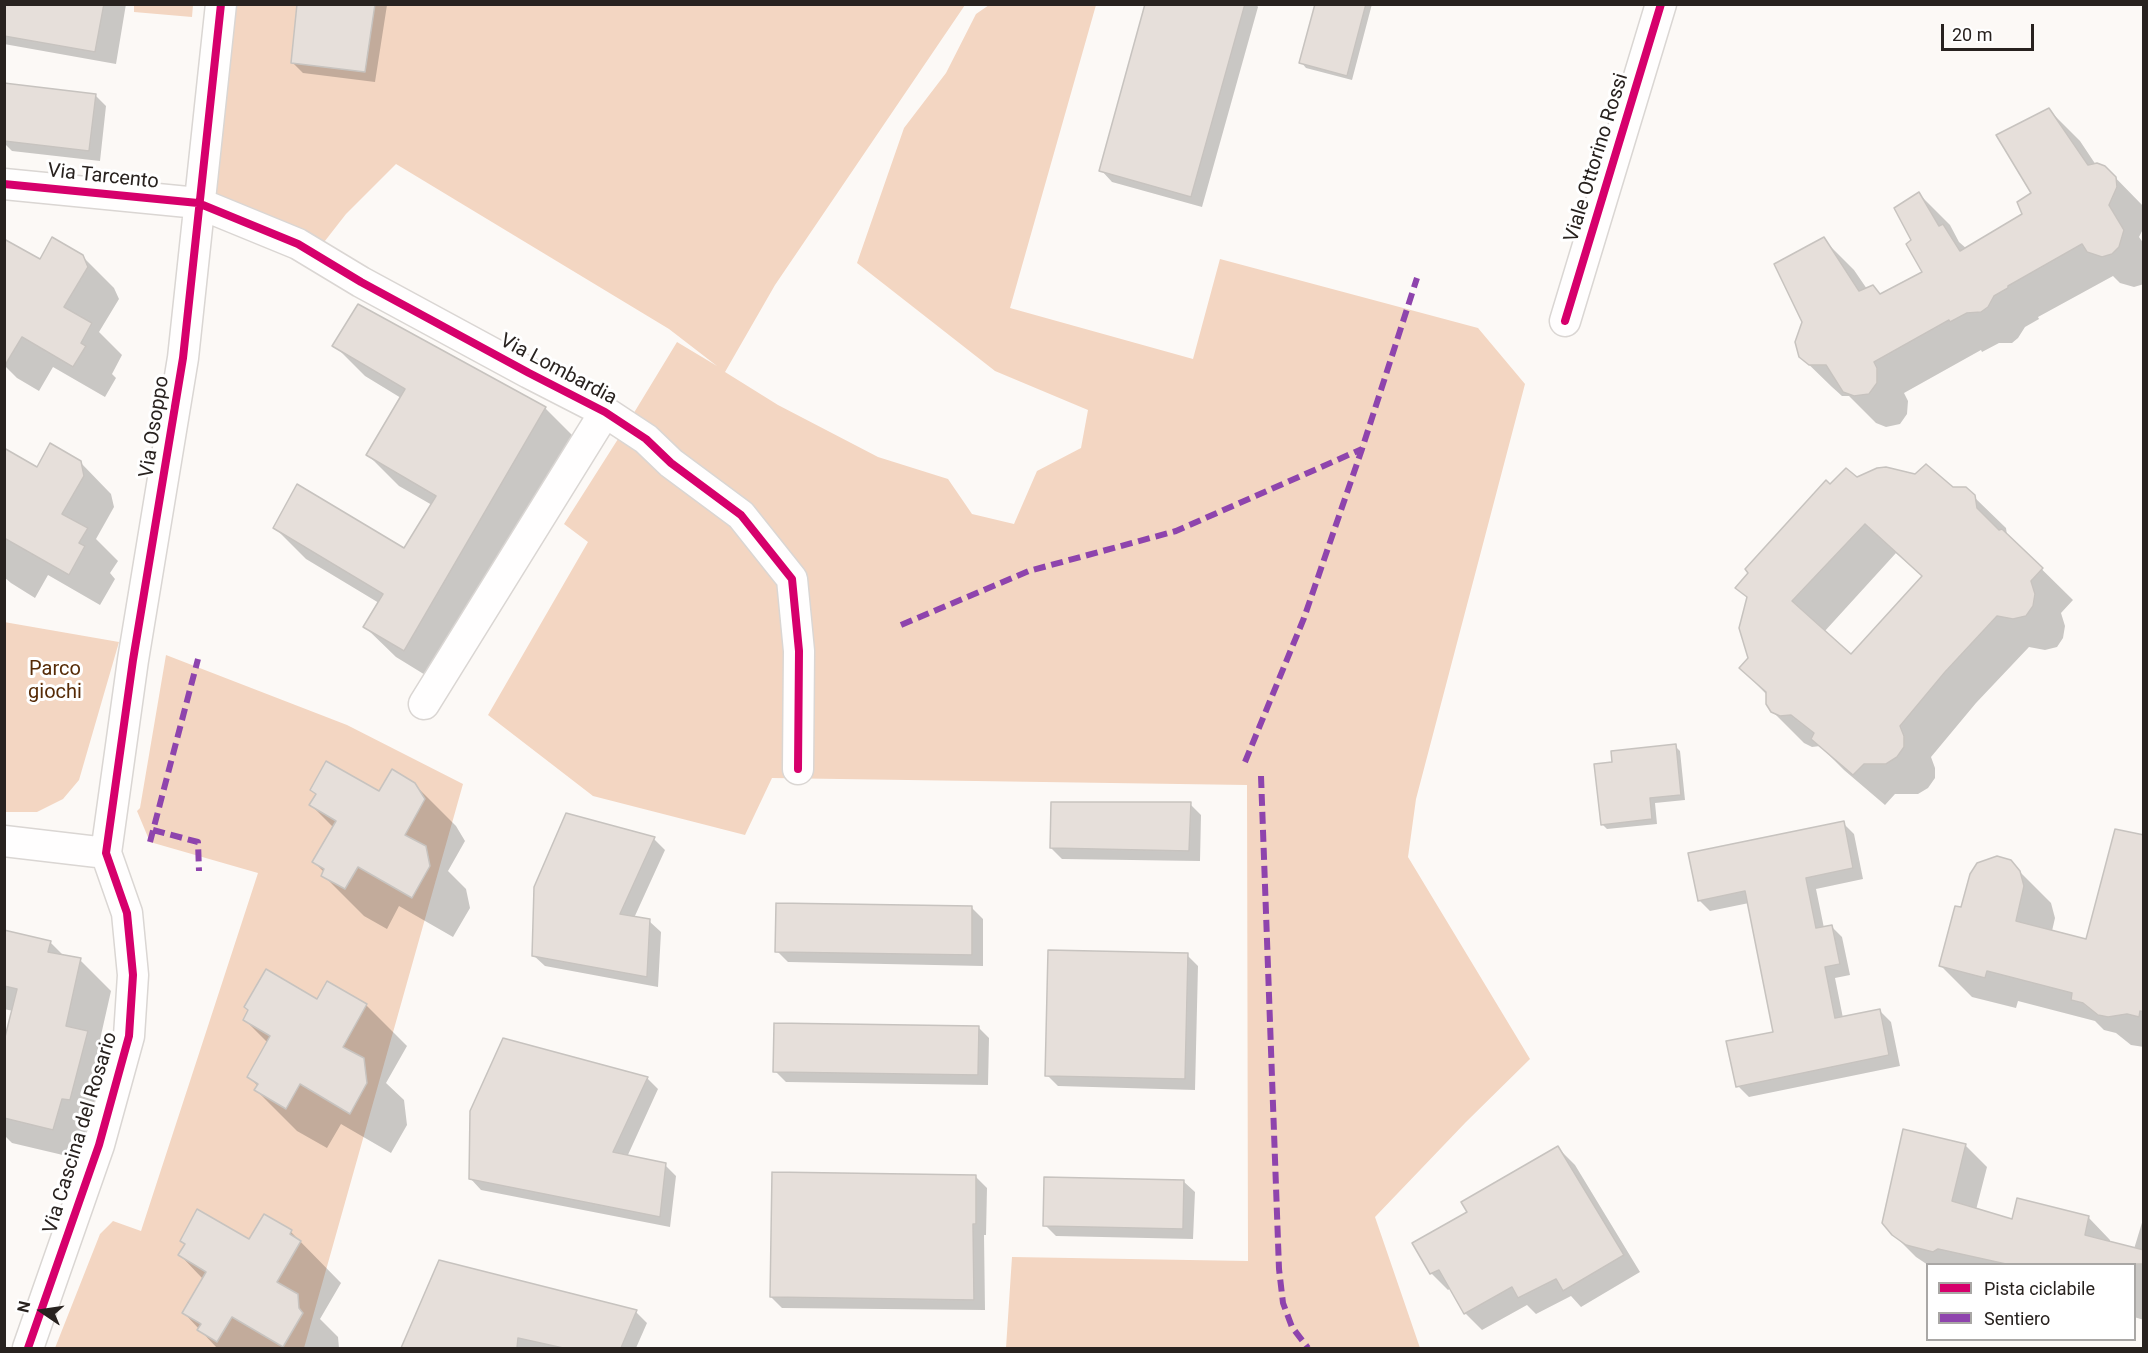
<!DOCTYPE html>
<html>
<head>
<meta charset="utf-8">
<style>
  body { margin:0 }
  #map { position:relative; width:2148px; height:1353px; overflow:hidden; background:#fcf9f6; font-family:Roboto,sans-serif }
  canvas { display:block }
  .frame { position:absolute; inset:0; border:6px solid #28221f; pointer-events:none }
  .legend { position:absolute; left:1926px; top:1263px; width:210px; height:78px; box-sizing:border-box; background:#fff; border:2px solid #a9a7a5; margin:0; padding:8px 10px; list-style:none; font-size:18px; color:#28221f }
  .legend li { display:flex; align-items:center; gap:12px; height:30px }
  .legend b { width:30px; border:2px solid #a9a7a5 }
  .north { position:absolute; left:12px; top:1281px; width:60px; height:60px; -webkit-text-stroke:4px #fff; paint-order:stroke; rotate:283deg; font-size:16px; font-weight:700; line-height:24px; text-align:center; color:#28221f }
  .north::after { content:''; display:block; margin:auto; width:21px; height:27px; background:#28221f; clip-path:polygon(50% 0,100% 100%,50% 72%,0 100%) }
  .scale { position:absolute; left:1941px; top:24px; width:93px; height:27px; box-sizing:border-box; border:3px solid #28221f; border-top:0; padding-left:8px; font-size:18px; line-height:21px; white-space:nowrap; color:#28221f; -webkit-text-stroke:4px #fff; paint-order:stroke }
</style>
</head>
<body>
<div id="map">
<canvas width="2148" height="1353"></canvas>
<div class="frame"></div>
<ul class="legend">
<li><b style="height:8px;background:#d6006c"></b>Pista ciclabile</li>
<li><b style="height:8px;background:#8e44ad"></b>Sentiero</li>
</ul>
<div class="north">N</div>
<div class="scale">20 m</div>
</div>
<script>
const g = document.querySelector('canvas').getContext('2d');
g.lineJoin = 'round';
function paint(path, color) { g.fillStyle = color; g.fill(path, 'evenodd'); }
const toPath = rows => new Path2D(rows.map(r => 'M' + r).join(''));
function trace(path, color, width, dash) { g.strokeStyle = color; g.lineWidth = width; g.lineCap = dash ? 'butt' : 'round'; g.setLineDash(dash || []); g.stroke(path); }
function drawText(font, color, halo, rows, align = 'center') {
  g.font = font + ' Roboto,sans-serif'; g.lineWidth = 6; g.setLineDash([]); g.textBaseline = 'middle'; g.strokeStyle = halo; g.fillStyle = color; for (const [text, x, y, turn = 0] of rows) {
    g.save(); g.translate(x, y); g.rotate((+turn || 0) * Math.PI / 180); g.textAlign = isNaN(turn) ? turn : align; if (halo) g.strokeText(text, 0, 0); g.fillText(text, 0, 0); g.restore();
  }
}
const green = toPath([
  [134,5,134,4,193,5,192,17,134,12],
  [221,5,965,5,775,285,725,372,778,405,878,457,948,479,972,514,1014,524,1037,471,1081,448,1088,410,995,371,857,263,904,128,946,73,976,14,989,5,1096,5,1010,308,1193,359,1220,259,1478,328,1525,384,1416,799,1408,857,1530,1059,1466,1122,1375,1217,1420,1348,1006,1348,1012,1257,1248,1261,1247,785,772,778,745,835,593,796,488,715,588,542,564,524,618,439,677,342,717,366,669,329,396,164,346,214,321,246,198,203],
  [4,622,119,642,79,780,63,799,37,812,5,812],
  [166,655,347,725,463,784,304,1348,55,1348,100,1234,113,1221,141,1231,258,873,150,842,137,811,140,808]
]);
const shadow = toPath([
  [4,4,126,4,116,64,4,44],
  [298,4,395,4,387,5,375,82,303,73,292,62],
  [1147,4,1256,4,1258,7,1202,207,1112,182,1101,170],
  [1316,4,1372,4,1352,80,1306,68,1301,62],
  [4,85,95,95,106,106,100,161,12,151,4,143],
  [2049,110,2080,141,2096,165,2105,167,2144,207,2144,227,2139,237,2144,244,2144,284,2134,287,2120,283,2113,276,2038,317,2039,319,2025,327,2018,338,2012,343,1999,343,1982,352,1981,350,1904,393,1908,401,1907,414,1900,424,1886,427,1876,423,1849,396,1842,396,1832,387,1800,356,1804,322,1823,239,1854,270,1867,289,1881,295,1924,272,1913,240,1919,194,1950,225,1959,242,1967,249,2024,215,2033,193],
  [82,256,114,288,119,299,99,332,122,355,112,374,116,378,105,397,53,367,39,391,17,378,4,365,40,261],
  [334,345,545,408,576,439,435,681,396,657,365,627,379,603,306,559,275,528,404,550,432,505,399,486,368,455,401,398,365,376],
  [4,450,38,469,80,462,111,494,114,507,96,539,118,561,110,573,115,579,100,605,48,575,35,598,11,583,4,577],
  [1857,478,1953,489,1974,497,2006,528,2007,535,2073,600,2061,613,2065,626,2063,638,2057,647,2045,650,2029,647,1976,703,1931,757,1935,768,1935,778,1928,788,1918,794,1895,794,1885,805,1844,770,1820,746,1812,747,1804,743,1772,711,1767,695,1741,668,1750,658,1748,598,1737,588,1830,486],
  [1896,553,1923,577,1851,656,1824,632],
  [1675,746,1680,751,1685,800,1655,803,1657,824,1607,829,1602,824,1614,763],
  [414,784,456,826,465,841,448,871,466,889,470,908,453,937,399,906,387,929,364,916,323,875,324,872,314,862,334,828,311,805],
  [1190,804,1201,815,1200,861,1062,859,1051,848],
  [1843,823,1854,834,1863,879,1816,889,1824,928,1831,926,1842,937,1850,975,1835,978,1843,1018,1880,1011,1891,1022,1900,1066,1749,1097,1738,1086,1775,1033,1749,903,1710,911,1699,900],
  [2144,837,2144,1047,2131,1045,2116,1033,2104,1030,2095,1021,2018,1001,2016,1008,1972,997,1941,966,1963,909,2010,862,2051,903,2055,918,2052,931,2087,940],
  [654,839,665,850,634,918,649,921,661,932,658,987,545,966,533,955],
  [972,908,983,919,983,966,788,962,777,951],
  [4,931,50,942,65,957,80,960,111,991,99,1044,118,1064,84,1160,12,1143,4,1135,4,1048,13,1011,4,1009],
  [1187,955,1198,966,1195,1090,1058,1086,1047,1075],
  [317,1001,366,1005,407,1046,386,1083,404,1100,407,1125,391,1153,341,1124,327,1148,297,1131,256,1090,258,1086,249,1077,268,1043,245,1020],
  [978,1027,989,1038,988,1085,786,1082,775,1071],
  [647,1078,658,1089,627,1157,665,1165,676,1176,670,1227,481,1190,470,1178],
  [1965,1145,1987,1167,1976,1210,2014,1221,2089,1218,2110,1240,2110,1243,2134,1249,2144,1216,2144,1320,2134,1317,2134,1264,1928,1265,1916,1257,1893,1234],
  [1558,1148,1575,1165,1640,1272,1581,1307,1571,1296,1536,1314,1527,1305,1482,1330,1465,1313,1451,1288,1448,1290,1431,1273,1414,1244,1469,1213],
  [976,1177,987,1188,986,1235,984,1235,985,1310,782,1308,771,1297],
  [1183,1181,1195,1192,1193,1239,1056,1236,1045,1225],
  [265,1216,291,1232,341,1283,320,1319,338,1337,339,1348,217,1348,183,1312,203,1279,180,1255,250,1241],
  [440,1261,636,1312,647,1323,636,1348,407,1348,407,1340]
]);
const building = toPath([
  [4,4,104,4,95,52,4,36,4,4],
  [297,4,375,4,365,72,291,63,297,4],
  [1145,4,1245,4,1191,197,1099,171,1145,4],
  [1315,4,1366,4,1347,76,1299,63,1315,4],
  [4,83,96,94,89,151,4,141,4,83],
  [2049,108,2088,165,2097,163,2105,166,2116,177,2117,187,2109,205,2124,230,2119,247,2112,254,2102,257,2087,252,2082,244,2008,286,2008,288,1994,296,1988,307,1981,312,1967,313,1950,322,1949,320,1874,362,1877,368,1877,383,1869,394,1854,396,1843,392,1826,365,1809,365,1799,357,1795,342,1802,322,1774,264,1824,237,1859,291,1873,285,1880,294,1922,272,1906,244,1911,240,1894,208,1919,192,1939,226,1943,224,1960,251,2022,214,2017,202,2031,193,1996,135,2049,108],
  [52,237,83,255,88,267,64,307,92,323,81,343,86,346,73,367,22,337,4,367,4,239,40,259,52,237],
  [358,304,546,407,404,651,363,627,383,594,273,528,297,484,404,548,436,496,366,455,405,389,332,346,358,304],
  [50,443,81,461,84,476,62,514,88,528,79,543,85,546,69,575,4,538,4,448,37,467,50,443],
  [1926,464,1953,487,1966,487,1975,495,1977,508,1999,530,2002,529,2043,568,2031,581,2035,594,2033,606,2026,616,2013,619,1997,616,1945,672,1900,726,1904,736,1904,747,1897,757,1886,764,1864,764,1853,775,1811,739,1814,733,1791,715,1780,716,1771,712,1766,704,1766,692,1739,668,1748,658,1739,628,1747,597,1735,588,1748,573,1745,569,1826,480,1830,484,1846,468,1857,477,1877,468,1886,467,1915,474,1926,464],
  [1865,524,1922,576,1851,654,1792,601,1865,524],
  [1676,744,1681,795,1650,798,1652,819,1601,825,1594,764,1612,762,1611,751,1676,744],
  [326,761,379,791,392,769,415,783,425,799,405,835,426,846,430,866,412,898,358,867,345,889,321,876,324,869,312,862,336,821,309,805,316,794,310,790,326,761],
  [1051,802,1191,802,1189,851,1050,848,1051,802],
  [566,813,655,837,620,914,650,919,647,977,532,956,534,887,566,813],
  [1844,821,1853,868,1806,878,1816,928,1832,925,1840,964,1825,967,1835,1018,1880,1009,1889,1055,1736,1087,1726,1041,1773,1032,1745,891,1698,901,1688,853,1844,821],
  [2115,829,2144,835,2144,1012,2140,1011,2139,1017,2127,1014,2108,1017,2098,1015,2083,1003,2071,1000,2072,993,1987,971,1985,978,1939,966,1955,906,1961,907,1970,874,1977,863,1997,856,2011,860,2020,871,2024,886,2016,921,2086,939,2115,829],
  [776,903,972,906,972,955,775,952,776,903],
  [4,930,51,941,48,952,81,958,66,1026,88,1031,70,1100,62,1099,53,1130,4,1118,4,1041,17,989,4,986,4,930],
  [1048,950,1188,953,1185,1079,1045,1076,1048,950],
  [266,969,317,999,327,981,367,1004,343,1047,364,1058,367,1083,350,1114,300,1084,286,1109,254,1090,258,1084,247,1077,270,1036,243,1020,248,1010,244,1007,266,969],
  [774,1023,979,1026,978,1075,773,1072,774,1023],
  [503,1038,648,1077,613,1152,666,1163,660,1217,469,1179,470,1111,503,1038],
  [1903,1129,1966,1144,1952,1201,2012,1219,2017,1198,2089,1216,2085,1235,2144,1250,2144,1264,2006,1264,1938,1249,1933,1252,1906,1245,1892,1235,1882,1223,1903,1129],
  [1558,1146,1624,1255,1563,1291,1556,1279,1518,1298,1512,1287,1464,1314,1439,1270,1430,1274,1412,1243,1467,1212,1461,1202,1558,1146],
  [772,1172,976,1175,976,1224,973,1224,974,1300,770,1297,772,1172],
  [1044,1177,1184,1180,1183,1229,1043,1226,1044,1177],
  [197,1209,249,1239,264,1214,292,1230,290,1234,301,1241,277,1282,298,1294,299,1308,303,1313,283,1347,232,1317,217,1342,197,1330,201,1324,182,1313,206,1272,178,1255,185,1244,180,1241,197,1209],
  [439,1260,637,1310,621,1348,563,1348,518,1338,517,1348,401,1348,439,1260]
]);
const minor = toPath([
  [4,184,198,203,298,244,361,282,529,373,605,412,646,439,671,463,741,515,792,579,799,651,798,769],
  [1565,321,1661,4],
  [424,704,605,412],
  [4,841,106,853],
  [28,1348,99,1145,129,1036,133,975,127,913,106,853,133,660,183,358,221,4]
]);
const quiet = toPath([
  [901,625,1029,571,1176,531,1362,449],
  [1245,762,1304,618,1362,449,1417,278],
  [1261,776,1279,1269,1283,1303,1292,1327,1308,1348],
  [153,830,198,842,199,871],
  [150,842,198,659]
]);
const cycleway = toPath([
  [4,184,198,203,298,244,361,282,529,373,605,412,646,439,671,463,741,515,792,579,799,651,798,769],
  [1565,321,1661,4],
  [28,1348,99,1145,129,1036,133,975,127,913,106,853,133,660,183,358,221,4]
]);
const streetNames = [
  ["Viale Ottorino Rossi",1597,158,-73],
  ["Via Tarcento",103,177,6],
  ["Via Lombardia",558,370,28],
  ["Via Osoppo",155,427,-81],
  ["Via Cascina del Rosario",81,1133,-73]
];
const parkNames = [
  ["Parco",55,670],
  ["giochi",55,693]
];
paint(green, '#f3d6c2');
paint(shadow, '#0003');
paint(building, '#e6dfda');
trace(building, '#c7c3bf', 1.5);
trace(minor, '#dad6d3', 33);
trace(minor, '#fffefe', 30);
trace(quiet, '#8e44ad', 6, [12, 6]);
trace(cycleway, '#d6006c', 8);
drawText('20px', '#28221f', '#fff', streetNames);
drawText('20px', '#562b07', '#fff', parkNames);
</script>
</body>
</html>
